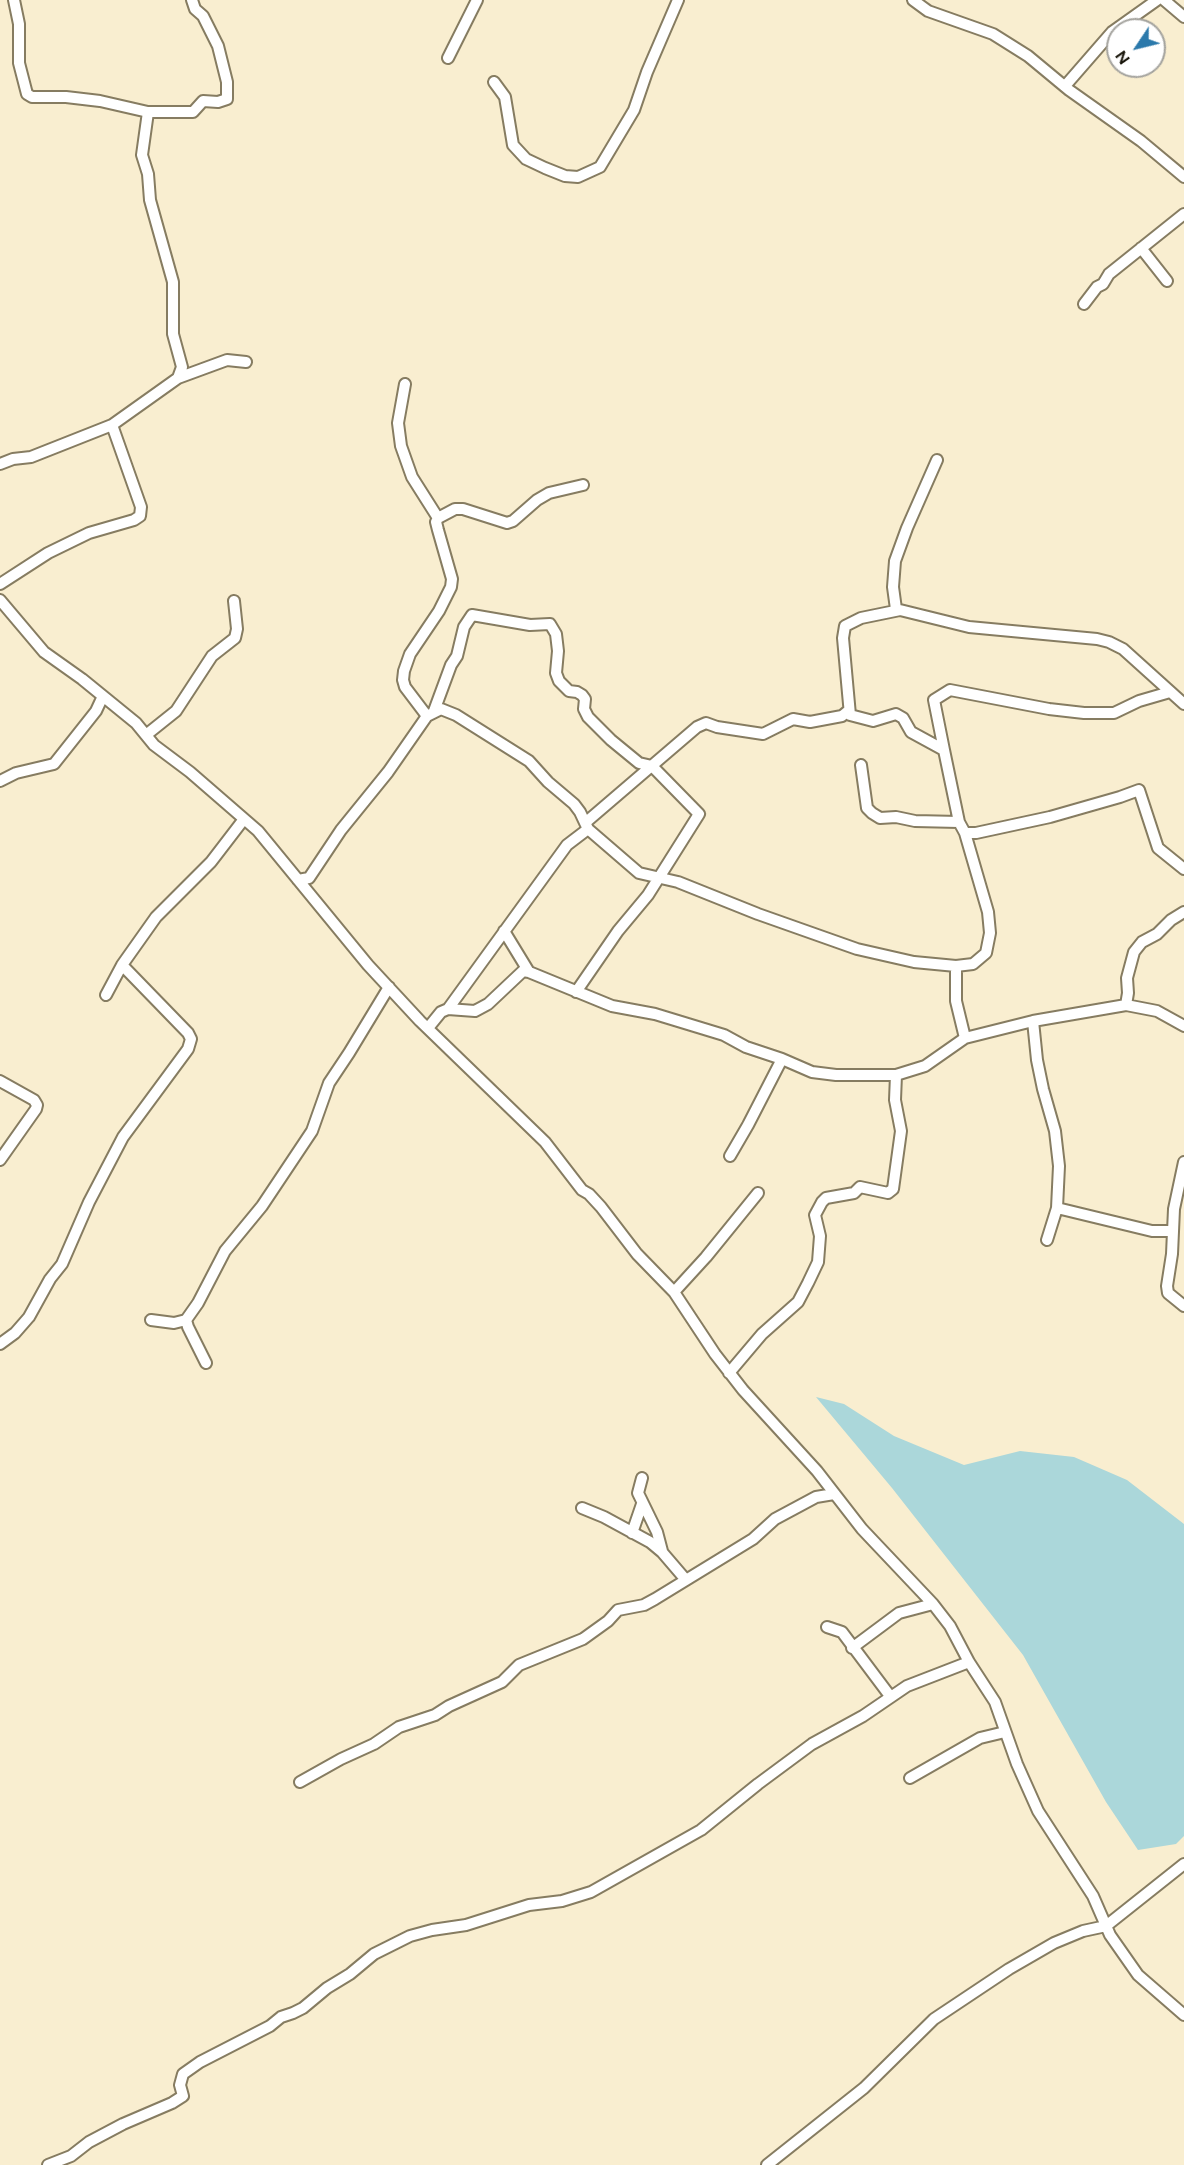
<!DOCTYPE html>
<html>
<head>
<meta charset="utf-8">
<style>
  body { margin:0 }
  #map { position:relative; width:1184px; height:2165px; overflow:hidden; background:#f9eed0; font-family:Figtree,sans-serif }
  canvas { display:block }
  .north { position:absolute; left:1106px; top:18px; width:60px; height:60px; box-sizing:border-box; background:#fff; border:2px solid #a4a39e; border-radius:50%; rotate:235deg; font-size:16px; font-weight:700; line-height:24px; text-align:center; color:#1b180d }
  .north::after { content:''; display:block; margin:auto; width:21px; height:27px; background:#2b79ab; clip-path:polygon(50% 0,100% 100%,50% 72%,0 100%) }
</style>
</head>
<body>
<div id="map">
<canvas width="1184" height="2165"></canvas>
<div class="north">N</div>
</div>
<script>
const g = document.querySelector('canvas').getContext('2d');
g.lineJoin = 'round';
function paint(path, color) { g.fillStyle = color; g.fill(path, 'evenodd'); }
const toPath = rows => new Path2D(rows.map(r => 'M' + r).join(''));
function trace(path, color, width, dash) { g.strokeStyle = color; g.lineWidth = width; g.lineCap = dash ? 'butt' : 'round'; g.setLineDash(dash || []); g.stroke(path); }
const water = toPath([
  [816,1397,844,1404,894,1436,964,1465,1020,1451,1074,1457,1127,1480,1184,1524,1184,1836,1176,1844,1138,1850,1106,1802,1023,1655,892,1488]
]);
const minor = toPath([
  [14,0,19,24,19,63,27,94,32,97,66,97,100,101,148,112,193,112,203,101,218,102,227,99,227,82,218,46,203,16,195,9,192,0],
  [913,0,928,11,993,34,1028,56,1069,90,1141,141,1184,177],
  [1164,0,1184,17],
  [448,58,477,0],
  [494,82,505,97,513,145,526,159,545,168,565,176,578,177,600,167,634,110,647,72,678,0],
  [1065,86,1112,32,1157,0],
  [148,112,142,155,148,174,150,200,173,282,173,334,182,367,178,378],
  [1141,248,1167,281],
  [1084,304,1097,287,1103,284,1109,274,1184,214],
  [405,384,398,423,401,446,412,477,438,518,436,522,438,530,452,579,451,587,439,611,410,654,404,671,403,680,405,687,427,716],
  [0,464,13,459,31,457,112,425,178,378,227,360,246,362],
  [438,518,455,509,463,509,507,523,513,521,537,500,549,493,583,485],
  [0,584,48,553,89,533,134,520,140,516,141,507,112,425],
  [0,600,44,652,82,679,136,723,154,745,190,772,258,831,368,965,420,1021,545,1142,582,1190,589,1194,601,1207,637,1254,674,1292,715,1354,743,1390,817,1471,862,1529,933,1604,950,1626,969,1662,995,1702,1017,1764,1038,1811,1093,1896,1110,1935,1138,1975,1184,2015],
  [900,610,896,609,893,587,895,561,907,528,937,460],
  [434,711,451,665,457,656,464,627,472,615,530,625,550,624,556,634,558,651,556,673,559,681,569,691,577,692,582,695,585,699,584,709,588,717,611,740,639,763,652,766,699,814,648,895,618,931,576,992],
  [146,735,176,711,212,656,235,638,237,629,234,601],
  [944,750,934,700,950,690,1049,709,1084,713,1114,713,1139,701,1170,692],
  [861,765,867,808,872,813,880,818,896,817,915,821,959,822],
  [0,781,16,773,54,764,96,711,103,696],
  [585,823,697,727,706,723,717,727,763,734,793,719,810,722,842,716,848,711],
  [965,833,976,833,1050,817,1120,797,1139,790,1158,848,1184,869],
  [298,880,309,878,341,830,388,772,427,716,441,709,456,715,529,761,548,782,574,804,580,812,588,829,639,873,678,882,758,914,857,949,914,962,956,966,973,964,986,953,990,933,988,912,965,833,959,822,944,750,911,732,903,718,896,714,873,721,850,715,843,638,845,626,861,618,900,610,969,627,1097,639,1109,642,1123,649,1184,704],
  [504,931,529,972],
  [956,966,956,1001,965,1038],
  [106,995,122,965,156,917,211,862,244,819],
  [1126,1005,1128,993,1127,978,1134,952,1142,942,1157,934,1171,920,1184,912],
  [448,1009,567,845,588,829],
  [1033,1021,1037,1060,1043,1089,1055,1131,1059,1166,1057,1208,1047,1240],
  [428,1028,441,1012,448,1009,475,1011,488,1004,523,971,529,972,612,1006,655,1014,724,1035,746,1047,782,1059,812,1072,836,1075,896,1075,925,1066,965,1038,1033,1021,1126,1005,1157,1011,1184,1026],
  [0,1081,34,1100,37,1105,36,1109,0,1160],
  [730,1156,748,1125,782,1059],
  [1184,1162,1174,1209,1172,1254,1167,1286,1168,1293,1184,1306],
  [1057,1208,1152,1231,1172,1231],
  [674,1292,706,1257,758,1193],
  [151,1320,174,1323,186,1320],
  [0,1344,15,1333,29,1317,50,1279,62,1264,89,1202,123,1137,188,1049,191,1039,188,1033,122,965],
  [206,1363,188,1327,186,1320,198,1303,225,1251,262,1206,312,1131,329,1083,349,1053,389,987],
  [729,1373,762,1334,798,1302,808,1283,818,1262,820,1236,815,1215,822,1202,826,1198,854,1193,860,1187,888,1193,893,1189,901,1131,895,1100,896,1075],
  [642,1478,638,1493,657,1532,662,1551],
  [582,1508,604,1517,650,1542,662,1552,686,1580],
  [632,1533,642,1504],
  [827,1627,842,1632,890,1696],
  [852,1648,899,1613,933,1604],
  [910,1778,980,1738,1005,1732],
  [300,1782,341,1759,374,1744,399,1727,435,1715,449,1706,502,1682,519,1665,583,1639,608,1621,618,1610,644,1605,655,1599,753,1539,775,1519,816,1497,834,1494],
  [48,2165,71,2156,89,2142,123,2124,172,2103,183,2096,180,2085,183,2074,200,2062,270,2026,281,2017,293,2013,303,2008,327,1988,350,1974,374,1954,410,1936,432,1930,466,1925,529,1905,562,1901,591,1892,701,1830,758,1784,812,1744,863,1716,907,1686,969,1662],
  [767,2165,864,2088,934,2019,1009,1969,1054,1943,1083,1931,1106,1926,1184,1864]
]);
paint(water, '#abd7da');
trace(minor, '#867c61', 14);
trace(minor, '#fff', 10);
</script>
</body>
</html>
